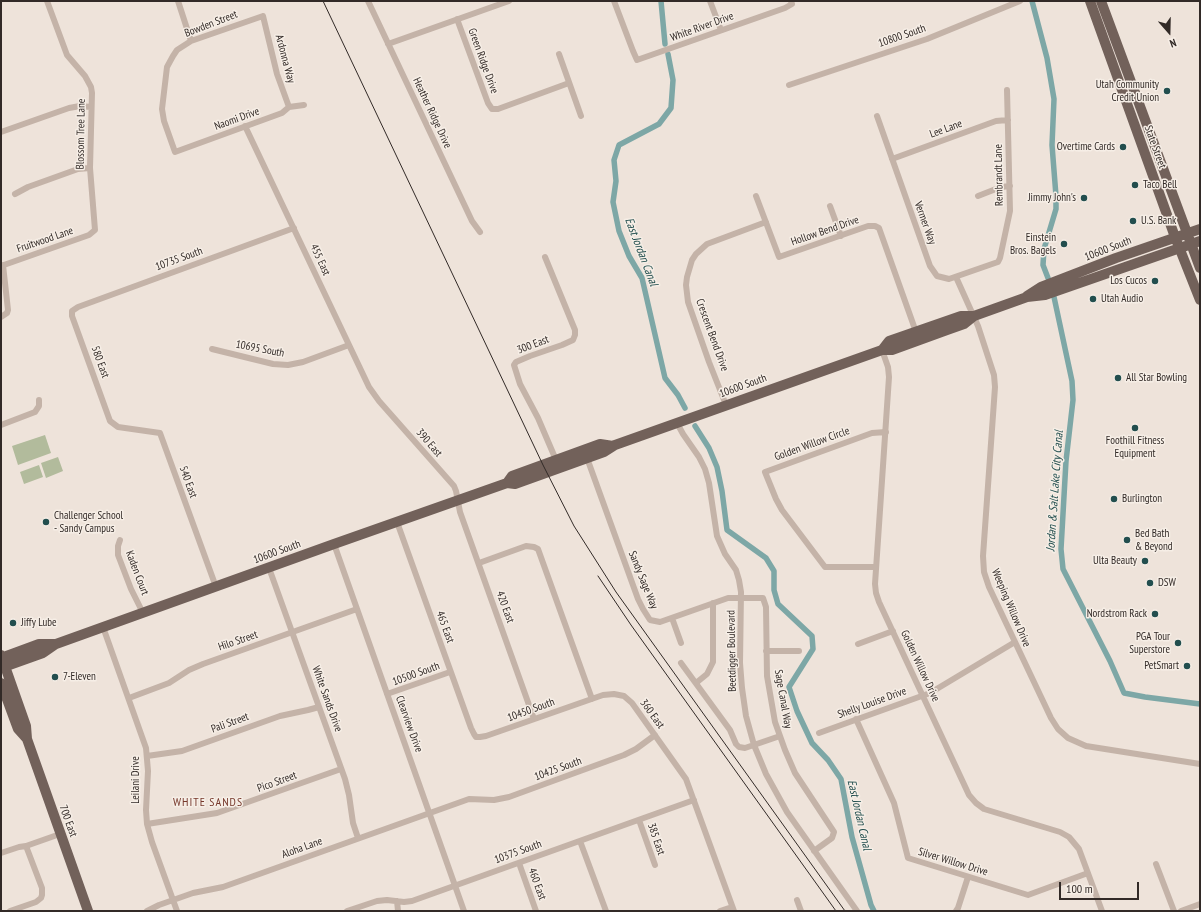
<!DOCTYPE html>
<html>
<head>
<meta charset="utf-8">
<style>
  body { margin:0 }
  #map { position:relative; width:1201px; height:912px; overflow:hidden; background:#eee3da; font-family:"PT Sans Narrow",sans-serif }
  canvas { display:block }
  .frame { position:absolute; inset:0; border:2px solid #322a27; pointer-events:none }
  .north { position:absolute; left:1149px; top:12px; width:40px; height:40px; -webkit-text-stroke:3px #f6eee6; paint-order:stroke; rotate:160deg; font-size:11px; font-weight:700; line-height:16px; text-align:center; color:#322a27 }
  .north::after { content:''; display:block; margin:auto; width:14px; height:18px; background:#322a27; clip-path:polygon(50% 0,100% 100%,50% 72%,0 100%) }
  .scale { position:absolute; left:1059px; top:882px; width:80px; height:18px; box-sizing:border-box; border:2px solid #322a27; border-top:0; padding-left:5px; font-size:12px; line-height:14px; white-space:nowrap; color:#322a27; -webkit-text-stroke:3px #f6eee6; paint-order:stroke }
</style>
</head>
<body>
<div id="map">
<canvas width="1201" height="912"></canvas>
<div class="frame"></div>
<div class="north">N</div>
<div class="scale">100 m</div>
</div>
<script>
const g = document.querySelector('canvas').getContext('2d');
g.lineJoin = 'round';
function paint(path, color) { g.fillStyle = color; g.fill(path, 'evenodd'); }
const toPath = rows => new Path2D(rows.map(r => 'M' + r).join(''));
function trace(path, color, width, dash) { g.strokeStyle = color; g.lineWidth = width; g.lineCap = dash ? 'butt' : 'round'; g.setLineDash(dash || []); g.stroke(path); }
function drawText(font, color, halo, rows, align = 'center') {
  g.font = font + ' "PT Sans Narrow",sans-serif'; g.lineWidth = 3; g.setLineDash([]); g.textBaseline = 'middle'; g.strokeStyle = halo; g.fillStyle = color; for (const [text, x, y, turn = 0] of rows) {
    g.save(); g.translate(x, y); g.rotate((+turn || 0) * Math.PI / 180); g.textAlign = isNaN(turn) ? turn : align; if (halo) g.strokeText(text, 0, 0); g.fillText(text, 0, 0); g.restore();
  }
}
const green = toPath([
  [45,435,51,453,18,465,12,446],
  [58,457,63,471,46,478,41,463],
  [39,465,43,477,24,484,20,472]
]);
const canal = toPath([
  [661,1,665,44],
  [1032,1,1047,58,1054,99,1052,145,1056,196,1056,209,1044,249,1043,265,1048,278],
  [668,54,673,80,671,108,659,124,619,145,614,160,616,181,613,202,619,231,629,256,642,278,665,378,678,395,685,408],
  [1054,297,1072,381,1073,400,1066,461,1061,549,1063,569,1110,661,1124,693,1145,697,1200,704],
  [695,426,709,448,717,467,722,491,727,530,766,558,774,571,774,590,778,604,812,636,813,649,789,687,797,711,812,743,828,760,841,779,852,837,871,905,874,911]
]);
const minor = toPath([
  [178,1,191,41],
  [368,1,472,221,480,232],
  [614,1,633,51,637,60,785,8,792,4,791,1],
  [710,1,721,30],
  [457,19,488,103,492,109,498,109,569,83],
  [388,44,509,1],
  [559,54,581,116],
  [789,85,927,39,1020,1],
  [289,107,277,74,263,16,191,41,177,50,173,56,167,67,162,109,164,121,175,152,282,113,289,107,304,105],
  [877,116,930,266,937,276,949,279,995,263,998,262,1000,258,1010,211,1007,90],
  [245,126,369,387,379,401,454,486,456,491,460,512,534,719],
  [1,132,69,108,80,106,91,107],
  [892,159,996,121,1008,120],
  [15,194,28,187,78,169,90,168],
  [756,196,779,257,868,226,875,226,879,228,916,332],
  [978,196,1001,187,1010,186],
  [830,206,841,236],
  [545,257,575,330,575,335,573,340,562,345,530,356,516,362,514,365,520,384,538,418,556,460],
  [1,266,89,235,95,230,90,168,92,93,91,87,85,76,67,55,47,1],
  [956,277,978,326,994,375,995,387,983,556,984,572,989,587,1051,718,1058,729,1068,738,1086,746,1200,764],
  [1,317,7,313,8,310,3,265],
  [212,349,273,364,288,365,303,362,349,345],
  [882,350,888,367,889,377,875,584,876,593,879,602,969,795,976,803,984,809,1060,832,1069,837,1079,849,1102,911],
  [726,405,709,362,688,302,686,285,687,277,692,260,696,254,707,244,766,222],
  [677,423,683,434,699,457,705,469,709,483,717,536,725,554,736,570,739,580,741,592,740,663,742,688,746,716,754,745,766,774,787,812,857,911],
  [1,425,35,412,39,406,39,400],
  [587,458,638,599,643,609,650,620,660,622,728,598,763,598,766,607,767,676,775,722,785,750,795,773,834,832,832,838,814,851],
  [397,522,471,728,474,734,476,737,480,737,486,736,603,695,614,694,624,696,632,703,686,779,734,911],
  [120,540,118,546,118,555,131,589,143,613],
  [334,544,464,911],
  [479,563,526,546,534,547,538,549,592,699],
  [876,567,825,567,782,510,776,499,765,472,872,433,886,432],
  [269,568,345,779,349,795,353,823,358,838],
  [216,587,160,433,118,427,110,421,72,316,72,311,78,307,294,228],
  [672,618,681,643],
  [103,627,146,748,148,771,146,810,147,824,152,842,177,911],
  [858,644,893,631],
  [766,651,799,651],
  [681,663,730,730,736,744,739,747,745,748,780,736],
  [696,683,707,674,713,662,713,603],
  [387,694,450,672],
  [129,698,169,683,189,670,203,664,357,609],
  [856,719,894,803,908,858,1028,895,1088,873],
  [819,733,930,693,1015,642],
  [147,756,182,751,280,716,308,710,319,707],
  [639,820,655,865],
  [147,824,217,813,341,769],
  [580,841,606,911],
  [1,853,19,847,26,846,60,834],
  [519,863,536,911],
  [1156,864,1174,911],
  [797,900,801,911],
  [397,901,398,911],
  [10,911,36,902,41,898,42,895,42,888,26,846],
  [147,911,159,905,193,893,223,887,469,799,494,800,509,797,624,755,636,749,655,735],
  [347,911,377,901,387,900,404,902,412,901,694,800],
  [720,911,732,907],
  [956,911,958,908,968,877],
  [1181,911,1200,904]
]);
const primary = toPath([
  [1090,1,1175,237,1200,300],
  [1101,1,1200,268],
  [1027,296,1041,287,1116,258,1200,229],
  [882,350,889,341,961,316,974,316],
  [507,483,512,476,600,444,613,446],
  [1,655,26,726,27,739,88,911],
  [1,658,39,644,56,644],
  [1,668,43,653,56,644,334,544,507,483,515,484,604,452,615,445,882,350,892,350,947,330,964,324,974,316,1027,297,1045,295,1200,241],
  [1,683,18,729,27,739]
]);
const tram = toPath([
  [323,1,543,465,574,526,616,592,845,911],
  [598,576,631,625,836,911]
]);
const markers = [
  [1167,91,4,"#224e4e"],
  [1123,147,4,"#224e4e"],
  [1135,185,4,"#224e4e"],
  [1084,198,4,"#224e4e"],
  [1133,221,4,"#224e4e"],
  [1064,244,4,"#224e4e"],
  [1155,281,4,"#224e4e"],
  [1093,299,4,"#224e4e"],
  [1118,378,4,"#224e4e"],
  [1135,428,4,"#224e4e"],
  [1114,499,4,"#224e4e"],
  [46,522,4,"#224e4e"],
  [1127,540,4,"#224e4e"],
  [1145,561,4,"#224e4e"],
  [1150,583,4,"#224e4e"],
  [1155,614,4,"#224e4e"],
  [13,623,4,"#224e4e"],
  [1178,643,4,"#224e4e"],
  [1187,666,4,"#224e4e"],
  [55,677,4,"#224e4e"]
];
const streetNames = [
  ["Bowden Street",211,24,-21],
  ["White River Drive",702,27,-20],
  ["10800 South",902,36,-19],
  ["Ardonna Way",285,59,75],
  ["Green Ridge Drive",483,61,70],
  ["Heather Ridge Drive",432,113,65],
  ["Naomi Drive",237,119,-20],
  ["Lee Lane",946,129,-20],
  ["Blossom Tree Lane",81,134,-89],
  ["State Street",1155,147,70],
  ["Rembrandt Lane",999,175,-91],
  ["Vermer Way",925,223,70],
  ["Hollow Bend Drive",825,231,-19],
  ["Fruitwood Lane",45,240,-19],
  ["10600 South",1108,249,-21],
  ["10735 South",179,259,-20],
  ["455 East",320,260,65],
  ["Crescent Bend Drive",712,335,70],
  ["300 East",533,345,-21],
  ["10695 South",260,349,11],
  ["580 East",100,362,70],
  ["10600 South",743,386,-20],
  ["390 East",429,443,49],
  ["Golden Willow Circle",812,444,-20],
  ["540 East",188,482,70],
  ["10600 South",277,552,-20],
  ["Kaden Court",137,573,69],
  ["Sandy Sage Way",643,580,68],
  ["420 East",505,607,70],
  ["Weeping Willow Drive",1011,608,67],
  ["465 East",445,627,70],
  ["Hilo Street",238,641,-19],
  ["Beetdigger Boulevard",732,651,-91],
  ["Golden Willow Drive",920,666,65],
  ["10500 South",416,674,-20],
  ["White Sands Drive",327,699,70],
  ["Sage Canal Way",783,699,80],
  ["Shelly Louise Drive",872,703,-20],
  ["10450 South",531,710,-20],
  ["360 East",652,714,54],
  ["Pali Street",230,723,-20],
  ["Clearview Drive",409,724,70],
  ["10425 South",558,769,-20],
  ["Leilani Drive",136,780,-90],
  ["Pico Street",277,782,-20],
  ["700 East",68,821,70],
  ["385 East",656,839,71],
  ["Aloha Lane",302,848,-20],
  ["10375 South",518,852,-20],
  ["Silver Willow Drive",953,862,17],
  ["460 East",537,884,70]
];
const poiNames = [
  ["Utah Community",1159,85,"right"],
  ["Credit Union",1159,98,"right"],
  ["Overtime Cards",1115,147,"right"],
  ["Taco Bell",1143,185],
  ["Jimmy John's",1076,198,"right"],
  ["U.S. Bank",1141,221],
  ["Einstein",1056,238,"right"],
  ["Bros. Bagels",1056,251,"right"],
  ["Los Cucos",1147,281,"right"],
  ["Utah Audio",1101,299],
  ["All Star Bowling",1126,378],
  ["Foothill Fitness",1135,441,"center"],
  ["Equipment",1135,454,"center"],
  ["Burlington",1122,499],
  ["Challenger School",54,516],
  ["- Sandy Campus",54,529],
  ["Bed Bath",1135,534],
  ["& Beyond",1135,547],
  ["Ulta Beauty",1137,561,"right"],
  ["DSW",1158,583],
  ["Nordstrom Rack",1147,614,"right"],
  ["Jiffy Lube",21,623],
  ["PGA Tour",1170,637,"right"],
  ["Superstore",1170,650,"right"],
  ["PetSmart",1179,666,"right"],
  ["7-Eleven",63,677]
];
const waterNames = [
  ["East Jordan Canal",641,252,69],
  ["Jordan & Salt Lake City Canal",1055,491,-86],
  ["East Jordan Canal",859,815,77]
];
const neighbourhoodNames = [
  ["WHITE SANDS",208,803]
];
paint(green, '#b2bb9c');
trace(canal, '#7da7a6', 5.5);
trace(minor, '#c4b3a8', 6);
trace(primary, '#72615a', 10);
trace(tram, '#322a27', 1);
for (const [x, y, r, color] of markers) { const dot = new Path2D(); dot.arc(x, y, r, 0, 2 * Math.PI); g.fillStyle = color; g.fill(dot); trace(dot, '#f6eee6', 1.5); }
drawText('11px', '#322a27', '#f6eee6', streetNames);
drawText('11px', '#322a27', '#f6eee6', poiNames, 'left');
drawText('italic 12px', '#224e4e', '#f6eee6', waterNames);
g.letterSpacing = '1px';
drawText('12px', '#76382b', '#f6eee6', neighbourhoodNames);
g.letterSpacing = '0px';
</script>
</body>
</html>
